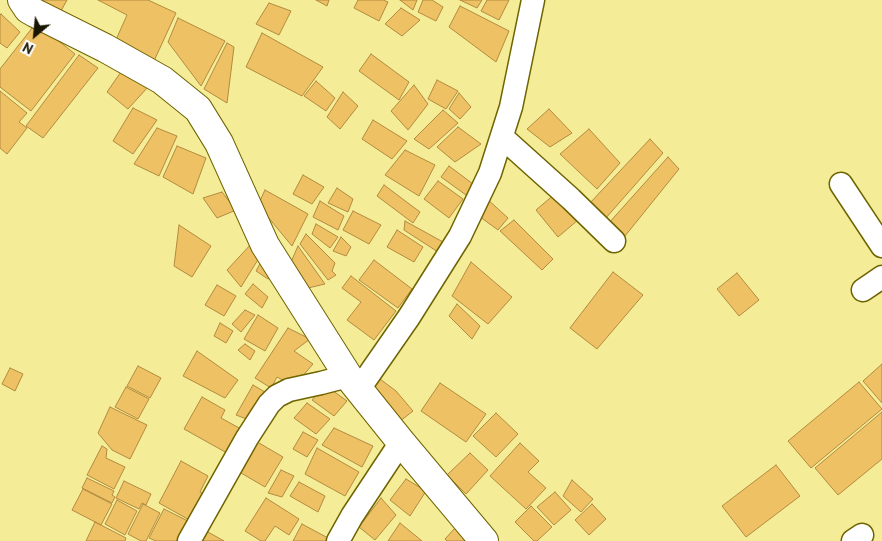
<!DOCTYPE html>
<html>
<head>
<meta charset="utf-8">
<style>
  body { margin:0 }
  #map { position:relative; width:882px; height:541px; overflow:hidden; background:#f5ec98; font-family:"PT Sans",sans-serif }
  canvas { display:block }
  .north { position:absolute; left:10px; top:10px; width:50px; height:50px; -webkit-text-stroke:4px #fff; paint-order:stroke; rotate:208deg; font-size:14px; font-weight:700; line-height:20px; text-align:center; color:#191600 }
  .north::after { content:''; display:block; margin:auto; width:18px; height:22px; background:#191600; clip-path:polygon(50% 0,100% 100%,50% 72%,0 100%) }
</style>
</head>
<body>
<div id="map">
<canvas width="882" height="541"></canvas>
<div class="north">N</div>
</div>
<script>
const g = document.querySelector('canvas').getContext('2d');
g.lineJoin = 'round';
function paint(path, color) { g.fillStyle = color; g.fill(path, 'evenodd'); }
const toPath = rows => new Path2D(rows.map(r => 'M' + r).join(''));
function trace(path, color, width, dash) { g.strokeStyle = color; g.lineWidth = width; g.lineCap = dash ? 'butt' : 'round'; g.setLineDash(dash || []); g.stroke(path); }
const building = toPath([
  [39,0,67,0,61,11,39,0],
  [98,0,148,0,176,13,154,61,115,42,127,15,98,0],
  [316,0,329,0,327,6,316,0],
  [358,0,383,0,388,2,379,21,354,8,358,0],
  [400,0,417,0,413,10,400,0],
  [423,0,432,0,443,7,436,21,418,12,423,0],
  [460,0,482,0,477,8,460,0],
  [487,0,509,0,499,20,481,11,487,0],
  [269,3,291,11,279,35,256,24,269,3],
  [460,6,509,31,496,62,449,27,460,6],
  [401,8,420,20,402,36,385,24,401,8],
  [1,14,20,32,7,48,0,43,0,15,1,14],
  [178,18,225,41,201,86,168,42,178,18],
  [36,23,75,54,31,111,0,87,0,69,36,23],
  [262,33,323,67,302,96,246,67,262,33],
  [227,43,234,47,227,103,204,89,227,43],
  [371,54,409,82,399,100,359,71,371,54],
  [79,55,98,68,43,138,26,126,79,55],
  [123,69,148,87,128,109,107,92,123,69],
  [437,80,458,91,446,109,428,99,437,80],
  [316,81,335,98,326,111,304,96,316,81],
  [414,85,428,104,408,130,391,111,414,85],
  [0,91,27,113,19,122,27,128,7,154,0,148,0,91],
  [343,92,358,106,340,129,327,117,343,92],
  [459,93,471,107,460,119,449,109,459,93],
  [133,108,157,120,133,154,113,141,133,108],
  [549,109,572,133,550,147,527,129,549,109],
  [443,110,458,123,429,149,414,139,443,110],
  [373,120,407,141,392,159,362,139,373,120],
  [458,127,481,144,455,162,437,147,458,127],
  [157,128,177,136,159,176,134,164,157,128],
  [589,129,620,163,597,189,560,154,589,129],
  [650,139,663,153,605,219,589,204,650,139],
  [177,146,206,158,193,194,163,177,177,146],
  [405,150,435,165,419,196,385,175,405,150],
  [668,157,679,169,625,236,608,224,668,157],
  [449,166,473,184,466,195,441,177,449,166],
  [303,175,324,187,312,204,293,194,303,175],
  [438,181,463,199,449,218,424,199,438,181],
  [384,185,420,212,413,223,377,196,384,185],
  [337,188,353,199,348,212,328,203,337,188],
  [265,190,308,214,292,246,258,205,265,190],
  [222,192,236,210,217,218,203,198,222,192],
  [556,193,578,220,558,237,536,210,556,193],
  [485,197,508,218,498,230,476,214,485,197],
  [320,201,344,216,338,230,313,217,320,201],
  [353,211,381,225,369,244,343,230,353,211],
  [514,220,553,259,542,270,500,231,514,220],
  [405,221,443,242,438,252,404,230,405,221],
  [316,224,338,237,330,248,312,234,316,224],
  [179,225,211,246,192,277,174,266,179,225],
  [397,230,423,247,414,262,387,247,397,230],
  [306,234,335,263,332,271,336,275,328,280,300,244,306,234],
  [341,237,351,247,346,256,333,251,341,237],
  [253,242,259,258,241,287,227,270,253,242],
  [298,246,325,284,308,288,291,262,298,246],
  [262,260,275,275,268,279,256,271,262,260],
  [374,260,412,289,398,308,359,280,374,260],
  [471,262,512,297,488,324,452,296,471,262],
  [613,272,643,295,597,349,570,328,613,272],
  [737,273,759,300,739,316,717,289,737,273],
  [351,276,396,311,374,340,347,320,361,302,342,288,351,276],
  [253,284,268,297,262,308,245,294,253,284],
  [217,285,236,296,224,316,205,305,217,285],
  [457,304,480,326,472,339,449,316,457,304],
  [245,310,255,315,241,332,232,324,245,310],
  [258,315,278,328,265,351,244,339,258,315],
  [220,323,233,331,226,343,214,336,220,323],
  [288,328,310,339,294,351,313,364,294,386,277,377,271,388,255,378,288,328],
  [245,344,255,351,250,360,238,350,245,344],
  [197,351,238,380,225,398,183,376,197,351],
  [882,364,882,403,863,381,882,364],
  [138,366,161,378,150,398,127,386,138,366],
  [10,368,23,374,15,391,2,384,10,368],
  [380,379,396,391,413,411,399,422,370,388,380,379],
  [859,382,882,409,811,468,788,441,859,382],
  [440,383,486,414,466,442,421,411,440,383],
  [253,385,270,395,252,421,236,415,253,385],
  [325,385,347,401,334,416,312,400,325,385],
  [126,387,149,399,138,419,115,407,126,387],
  [202,397,225,410,221,418,241,429,227,453,184,429,202,397],
  [307,403,330,419,316,434,294,418,307,403],
  [110,407,147,425,130,459,112,450,98,433,110,407],
  [882,412,882,459,838,495,815,468,882,412],
  [496,413,518,434,496,457,473,436,496,413],
  [334,428,373,446,362,467,322,445,334,428],
  [303,432,318,440,307,457,293,449,303,432],
  [254,440,283,457,265,487,236,470,254,440],
  [520,443,539,461,528,472,546,488,526,509,490,476,520,443],
  [102,446,107,449,106,458,125,467,114,489,87,475,102,446],
  [317,448,359,472,345,496,305,474,317,448],
  [470,453,488,470,466,494,447,475,470,453],
  [181,461,208,476,200,492,207,496,193,522,159,503,181,461],
  [776,465,800,496,746,537,722,506,776,465],
  [281,470,294,476,282,497,268,493,281,470],
  [87,478,114,491,112,495,115,497,112,503,82,488,87,478],
  [406,479,426,491,410,516,390,500,406,479],
  [572,480,593,499,581,512,563,496,572,480],
  [124,481,151,494,146,505,142,503,139,509,116,498,124,481],
  [299,482,325,496,318,512,290,496,299,482],
  [83,489,112,504,101,525,72,510,83,489],
  [555,492,571,510,554,525,537,507,555,492],
  [266,498,299,519,289,535,275,526,265,541,261,541,245,531,266,498],
  [381,498,396,515,375,540,359,527,381,498],
  [117,500,137,511,125,535,105,524,117,500],
  [143,504,160,513,146,541,141,541,128,534,143,504],
  [592,504,606,519,589,535,575,520,592,504],
  [531,506,552,527,537,541,534,541,515,522,531,506],
  [164,509,190,522,180,541,156,541,149,538,164,509],
  [95,522,126,538,125,541,86,541,95,522],
  [400,523,422,541,388,541,400,523],
  [302,524,328,538,326,541,293,541,302,524],
  [199,527,224,541,191,541,199,527],
  [455,528,467,539,464,541,447,541,445,539,455,528]
]);
const minor = toPath([
  [502,137,571,199,614,241],
  [841,184,882,246],
  [863,290,882,277],
  [359,389,409,317,460,236,490,173,511,107,533,0],
  [189,541,247,438,269,404,277,396,289,390,321,383,348,376],
  [338,541,352,516,401,442],
  [853,541,862,535]
]);
const tertiary = toPath([
  [22,0,28,9,35,13,105,48,162,80,198,109,219,143,265,245,348,376,401,442,484,541]
]);
paint(building, '#efc165');
trace(building, '#b18b3e', 1);
trace(minor, '#6e6400', 25);
trace(tertiary, '#6e6400', 30);
trace(minor, '#fff', 22);
trace(tertiary, '#fff', 28);
</script>
</body>
</html>
